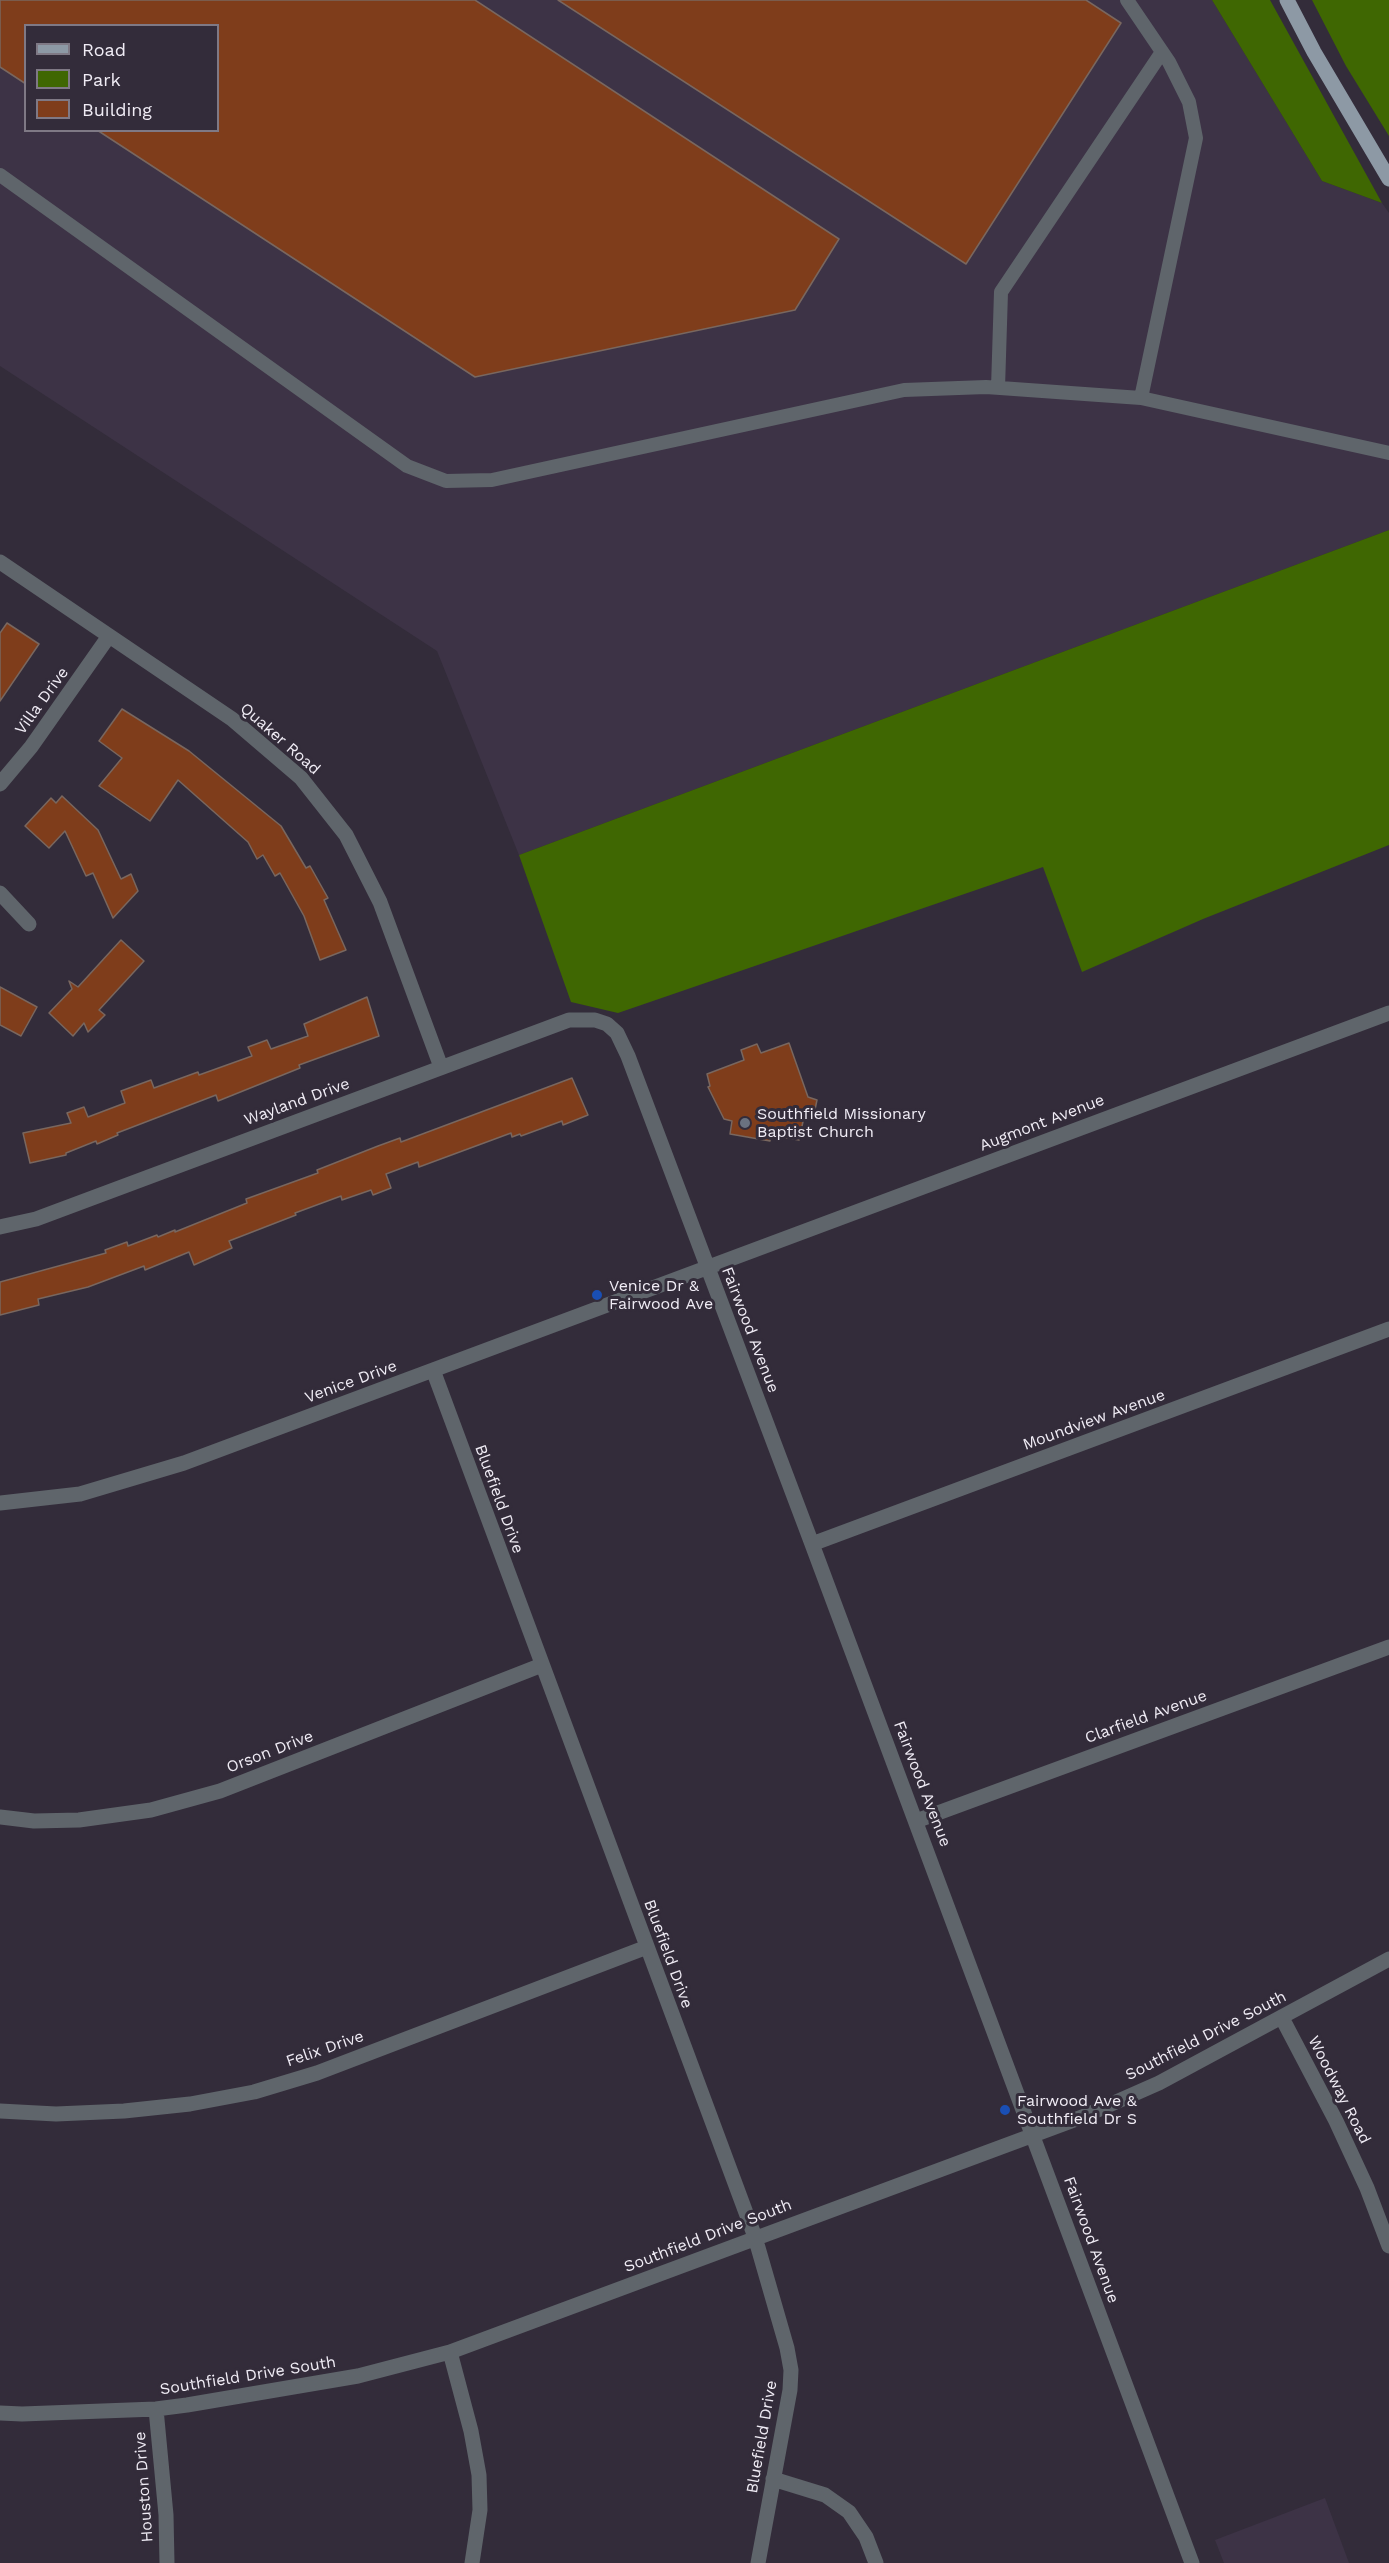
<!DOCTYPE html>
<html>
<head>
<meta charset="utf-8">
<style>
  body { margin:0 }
  #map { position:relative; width:1389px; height:2563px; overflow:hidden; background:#332c3a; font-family:"Work Sans",sans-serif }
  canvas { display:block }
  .legend { position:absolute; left:24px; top:24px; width:195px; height:108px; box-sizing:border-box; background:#332c3a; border:2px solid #7f7985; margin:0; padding:8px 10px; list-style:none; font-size:18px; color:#f0ecf5 }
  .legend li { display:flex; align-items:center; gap:12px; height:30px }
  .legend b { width:30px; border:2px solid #7f7985 }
</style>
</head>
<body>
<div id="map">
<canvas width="1389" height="2563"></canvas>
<ul class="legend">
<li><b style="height:8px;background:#8d99a5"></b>Road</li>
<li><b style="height:16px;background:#3f6702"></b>Park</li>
<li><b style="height:16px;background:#7f3d1b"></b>Building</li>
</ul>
</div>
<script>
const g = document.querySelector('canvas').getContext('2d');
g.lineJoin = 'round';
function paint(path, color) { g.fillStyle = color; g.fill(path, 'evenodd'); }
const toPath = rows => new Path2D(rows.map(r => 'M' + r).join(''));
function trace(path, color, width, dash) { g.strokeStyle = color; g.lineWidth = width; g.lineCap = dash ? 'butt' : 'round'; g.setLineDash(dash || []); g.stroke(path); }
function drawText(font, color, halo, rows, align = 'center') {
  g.font = font + ' "Work Sans",sans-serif'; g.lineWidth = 6; g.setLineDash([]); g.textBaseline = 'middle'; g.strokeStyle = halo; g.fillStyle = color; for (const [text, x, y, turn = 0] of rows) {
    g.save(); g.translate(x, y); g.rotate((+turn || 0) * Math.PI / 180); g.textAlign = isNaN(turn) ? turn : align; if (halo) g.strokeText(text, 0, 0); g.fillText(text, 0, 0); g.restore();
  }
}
const built = toPath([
  [0,0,1212,0,1322,181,1382,203,1389,213,1389,530,519,855,437,651,0,366],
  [26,26,218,26,218,130,26,130],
  [1325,2498,1349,2563,1224,2563,1215,2540]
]);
const green = toPath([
  [1212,0,1270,0,1382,203,1322,181],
  [1312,0,1389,0,1389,136,1346,66],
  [1389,530,1389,845,1203,919,1082,972,1043,867,618,1013,571,1002,519,855]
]);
const building = toPath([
  [0,0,475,0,839,239,795,310,475,377,97,130,218,130,218,26,26,26,26,84,0,67,0,0],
  [558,0,1086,0,1121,23,966,264,558,0],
  [7,623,39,644,0,701,0,633,7,623],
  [122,709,189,751,281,826,306,868,310,866,328,898,324,900,346,950,320,960,304,916,280,873,275,876,263,855,257,859,248,842,178,780,150,821,99,786,122,758,99,741,122,709],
  [62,796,98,830,121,879,131,874,138,891,113,918,93,873,86,876,65,831,49,848,25,826,51,798,56,803,62,796],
  [121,940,144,961,99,1010,105,1015,88,1032,84,1023,73,1036,49,1013,72,989,69,981,78,987,121,940],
  [0,987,37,1007,21,1036,0,1025,0,987],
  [367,997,379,1036,299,1065,300,1068,218,1101,216,1095,117,1133,118,1135,97,1144,96,1141,66,1153,66,1155,30,1163,23,1133,71,1123,67,1113,84,1107,88,1117,125,1103,121,1091,151,1080,154,1088,198,1072,199,1075,252,1056,248,1047,267,1040,271,1049,308,1036,304,1024,367,997],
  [789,1043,808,1097,817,1100,813,1119,804,1117,799,1140,770,1135,770,1141,730,1134,732,1121,724,1119,708,1087,710,1086,707,1074,744,1060,741,1050,757,1044,761,1053,789,1043],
  [572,1078,588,1115,563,1125,562,1121,521,1136,520,1134,512,1137,511,1133,419,1167,418,1162,386,1174,391,1188,373,1195,371,1190,342,1200,341,1196,295,1213,296,1215,229,1241,232,1248,194,1265,189,1252,145,1270,144,1266,88,1287,38,1299,39,1305,0,1315,0,1282,106,1253,105,1250,127,1242,128,1246,157,1235,158,1237,175,1230,175,1232,247,1203,246,1199,318,1173,317,1170,378,1146,400,1138,401,1142,572,1078]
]);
const lane = toPath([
  [1127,0,1169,62,1189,102,1196,138,1141,398],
  [0,175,407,466,446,481,492,480,904,390,986,387,1141,398,1389,453],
  [998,388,1001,292,1162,52]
]);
const street = toPath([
  [0,562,232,719,301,778,346,835,380,902,441,1067],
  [0,784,31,747,109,636],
  [0,893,29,924],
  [0,1227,36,1219,569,1020,595,1020,607,1024,617,1033,628,1056,812,1544,1192,2563],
  [433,1370,755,2237,787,2348,791,2370,790,2390,758,2563],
  [0,1503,80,1494,184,1463,1389,1013],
  [812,1544,1389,1329],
  [0,1817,34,1821,79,1820,151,1810,220,1791,542,1665],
  [916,1821,1389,1647],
  [1282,2018,1336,2121,1367,2188,1389,2246],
  [0,2111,56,2114,124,2111,190,2104,254,2092,317,2073,647,1947],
  [450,2352,471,2431,479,2475,480,2510,472,2563],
  [156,2409,166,2515,167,2563],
  [0,2413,22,2414,156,2409,187,2405,358,2376,450,2352,1082,2117,1159,2083,1389,1959],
  [773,2479,825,2495,849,2512,866,2537,876,2563]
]);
const primary = toPath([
  [1287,0,1314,52,1389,179]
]);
const markers = [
  [745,1123,6,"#6b7280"],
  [597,1295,6,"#1a4fb4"],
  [1005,2110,6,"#1a4fb4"]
];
const streetNames = [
  ["Villa Drive",42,701,-54],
  ["Quaker Road",280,739,41],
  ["Wayland Drive",297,1102,-20],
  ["Augmont Avenue",1042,1123,-21],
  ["Fairwood Avenue",750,1330,69],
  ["Venice Drive",351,1382,-20],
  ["Moundview Avenue",1094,1420,-20],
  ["Bluefield Drive",499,1499,70],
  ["Clarfield Avenue",1146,1717,-20],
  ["Orson Drive",270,1752,-21],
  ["Fairwood Avenue",922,1784,69],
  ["Bluefield Drive",668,1954,70],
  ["Southfield Drive South",1206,2036,-27],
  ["Felix Drive",325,2049,-19],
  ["Woodway Road",1339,2090,63],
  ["Southfield Drive South",708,2236,-21],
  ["Fairwood Avenue",1091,2240,70],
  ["Southfield Drive South",248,2376,-9],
  ["Bluefield Drive",762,2437,-80],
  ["Houston Drive",144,2487,-94]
];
const poiNames = [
  ["Southfield Missionary",757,1114],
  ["Baptist Church",757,1132],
  ["Venice Dr &",609,1286],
  ["Fairwood Ave",609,1304],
  ["Fairwood Ave &",1017,2101],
  ["Southfield Dr S",1017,2119]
];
paint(built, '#3d3346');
paint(green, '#3f6702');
paint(building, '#7f3d1b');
trace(building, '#79675f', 1.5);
trace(lane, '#5f656b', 14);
trace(street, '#5f656b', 15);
trace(primary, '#8d99a5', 15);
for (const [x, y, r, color] of markers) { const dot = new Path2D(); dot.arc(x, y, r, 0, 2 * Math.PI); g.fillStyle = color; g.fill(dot); trace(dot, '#332c3a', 2); }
drawText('16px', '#f0ecf5', '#332c3a', streetNames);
drawText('16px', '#f0ecf5', '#332c3a', poiNames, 'left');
</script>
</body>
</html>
